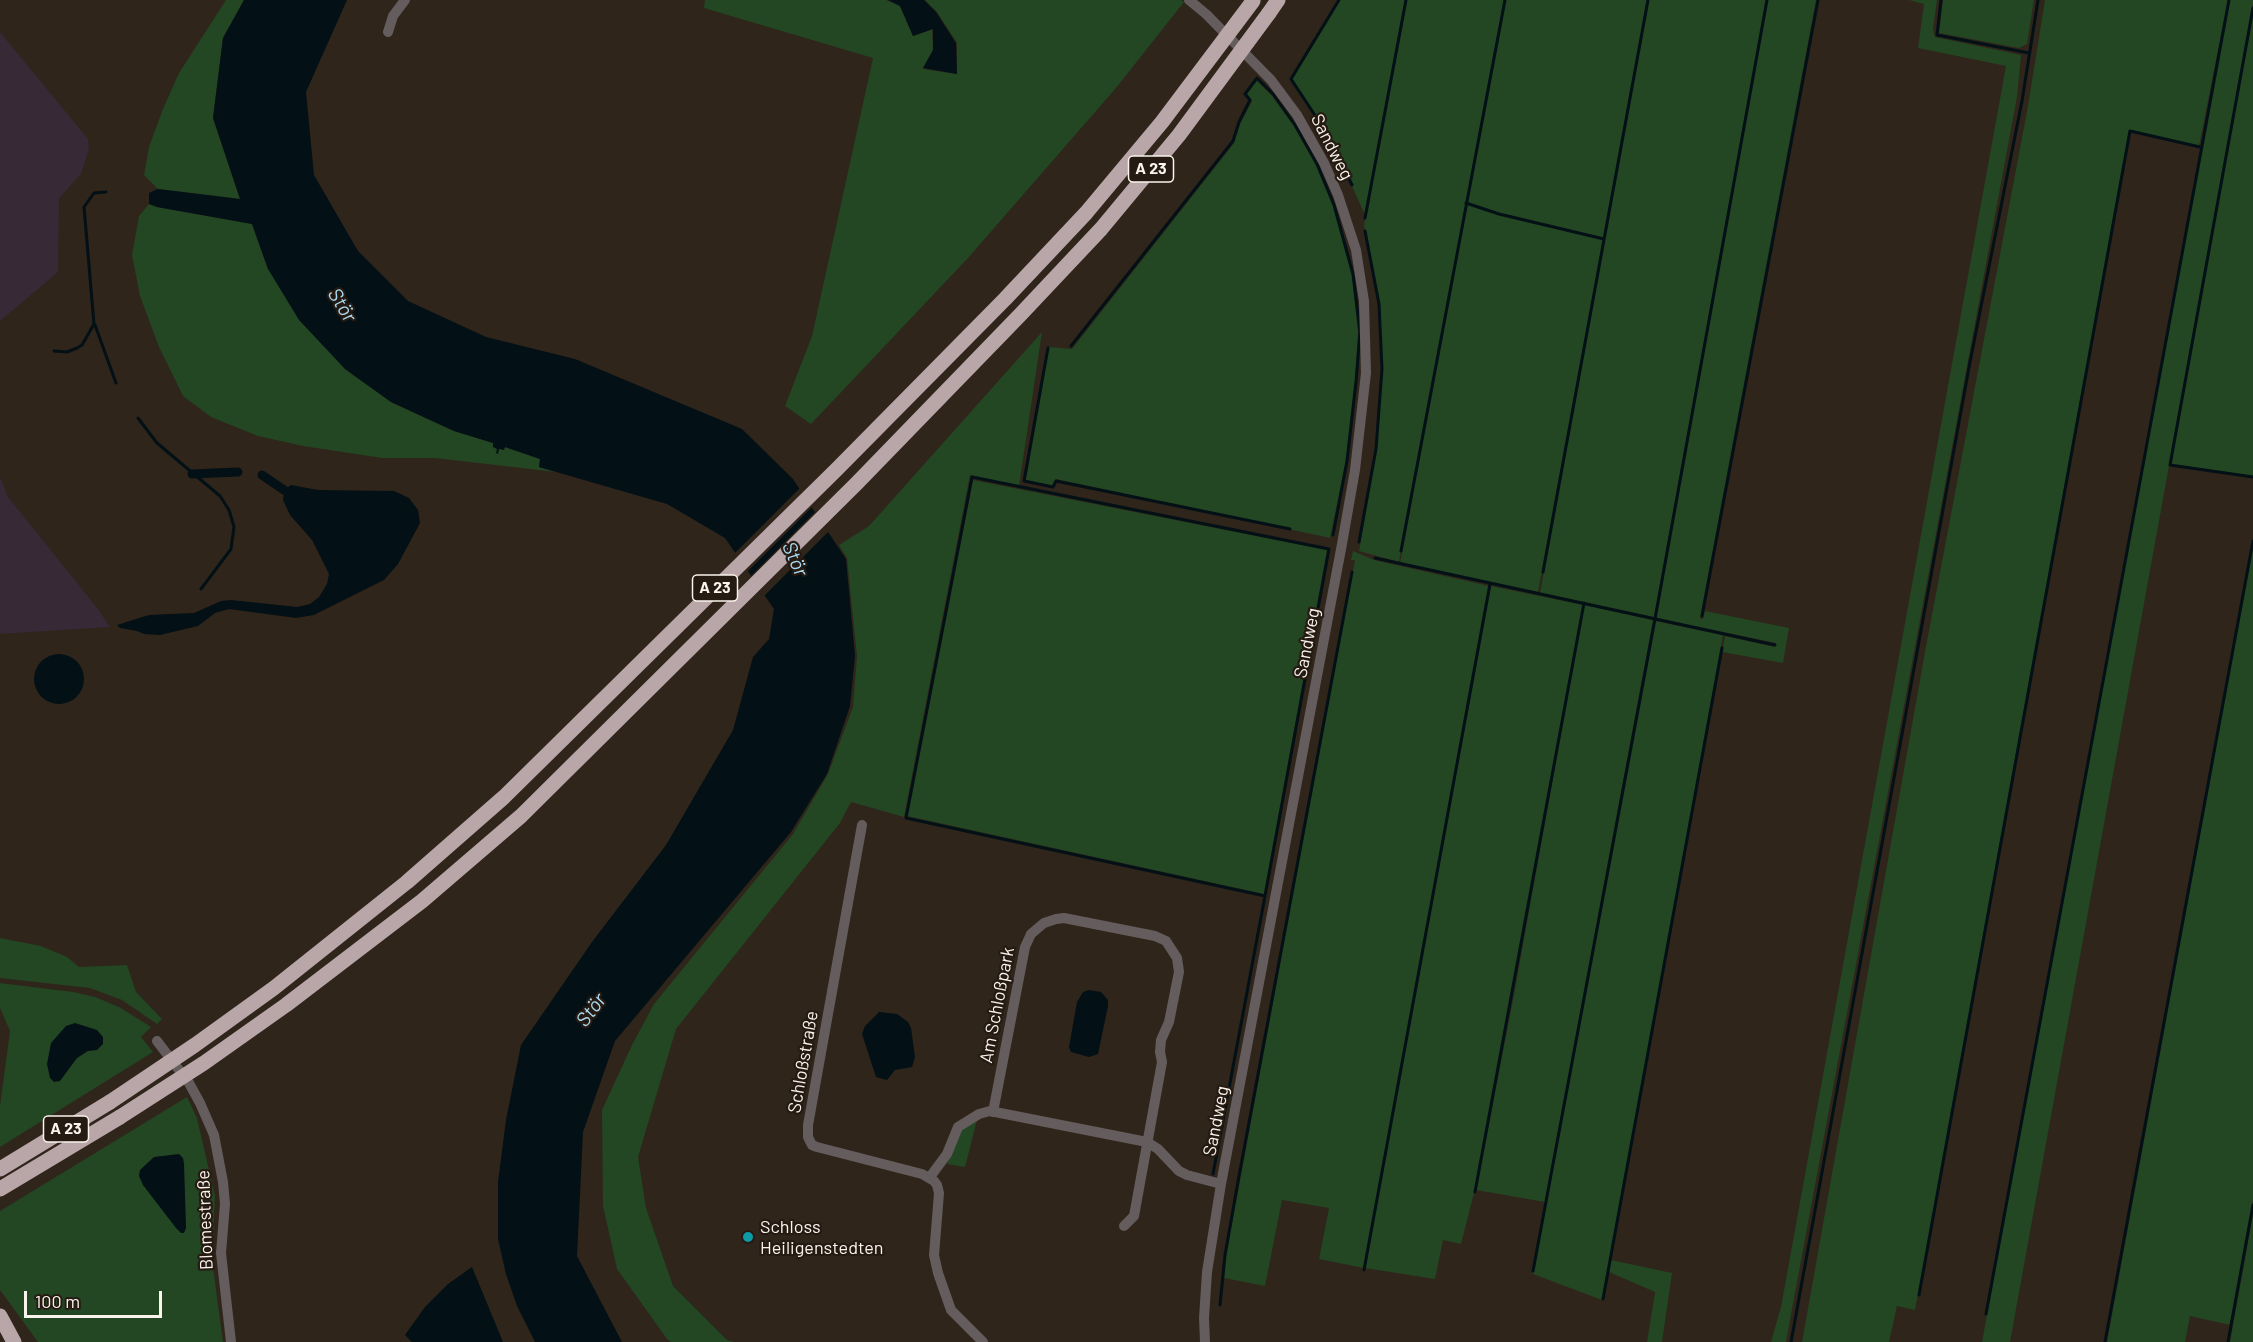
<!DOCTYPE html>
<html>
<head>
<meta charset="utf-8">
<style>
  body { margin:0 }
  #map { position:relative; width:2253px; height:1342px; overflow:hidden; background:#2f251b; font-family:Barlow,sans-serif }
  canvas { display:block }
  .scale { position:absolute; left:24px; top:1291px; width:138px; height:27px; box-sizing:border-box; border:3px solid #faf4ed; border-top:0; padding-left:8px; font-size:18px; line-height:21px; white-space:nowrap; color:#faf4ed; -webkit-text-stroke:4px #251b12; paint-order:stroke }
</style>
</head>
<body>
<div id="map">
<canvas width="2253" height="1342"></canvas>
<div class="scale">100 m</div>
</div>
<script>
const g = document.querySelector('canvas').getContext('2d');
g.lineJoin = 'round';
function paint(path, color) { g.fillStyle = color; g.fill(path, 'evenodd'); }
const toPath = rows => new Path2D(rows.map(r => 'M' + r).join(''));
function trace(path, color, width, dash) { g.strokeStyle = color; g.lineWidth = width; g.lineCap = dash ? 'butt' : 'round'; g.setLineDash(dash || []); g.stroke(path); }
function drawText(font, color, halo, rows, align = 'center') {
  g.font = font + ' Barlow,sans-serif'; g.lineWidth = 4.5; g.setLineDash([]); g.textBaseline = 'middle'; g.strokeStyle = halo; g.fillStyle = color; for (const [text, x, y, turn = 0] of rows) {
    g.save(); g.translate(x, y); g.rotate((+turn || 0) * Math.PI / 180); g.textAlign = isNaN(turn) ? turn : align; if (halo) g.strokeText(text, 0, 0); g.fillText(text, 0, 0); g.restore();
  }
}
const industrial = toPath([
  [0,32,88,139,89,149,81,174,59,198,58,272,0,321],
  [0,477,8,497,98,609,110,627,0,634]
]);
const green = toPath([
  [226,0,244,0,223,38,213,118,240,199,158,189,144,175,149,147,163,109,179,73],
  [705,0,886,0,900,6,913,36,932,29,933,50,923,69,957,74,957,43,937,12,925,0,1181,0,1184,2,1116,88,968,258,811,424,785,406,812,336,873,58,704,8],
  [1340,0,1406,0,1365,215,1329,135,1292,80],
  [1407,0,1504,0,1399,562,1359,551,1376,450,1382,369,1380,304,1364,225],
  [1506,0,1647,0,1604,238,1500,213,1467,203],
  [1649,0,1766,0,1654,617,1540,593],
  [1767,0,1816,0,1700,618,1703,619,1705,611,1789,628,1783,663,1722,652,1725,636,1775,647,1776,643,1656,618],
  [1909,0,1937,0,1933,29,1935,37,2021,55,2017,97,1790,1320,1786,1342,1771,1342,1781,1307,2006,66,1918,48,1924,4],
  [1943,0,2034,0,2027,44,2019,48,1939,33],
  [2045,0,2228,0,2199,146,2129,130,1915,1310,1897,1306,1889,1342,1802,1342,1925,652,2028,106],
  [2229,0,2253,0,2253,3,2010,1342,1982,1342],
  [2253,11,2253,476,2171,464],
  [1256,80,1272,96,1294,126,1315,163,1333,205,1352,275,1358,332,1355,382,1346,461,1330,538,1056,479,1052,486,1026,480,1049,347,1072,349,1234,143,1240,124,1252,101,1247,94],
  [149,204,157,207,252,224,268,269,345,369,391,402,454,431,494,443,499,449,505,447,540,459,539,467,556,472,435,458,382,458,303,446,258,436,211,417,183,396,159,347,140,296,132,255,139,216],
  [1467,204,1499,215,1603,240,1538,592,1400,563],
  [1042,332,1019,486,970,475,904,817,851,802,840,823,676,1029,638,1157,646,1208,673,1286,727,1340,734,1342,671,1342,667,1339,617,1269,603,1206,602,1110,632,1045,654,1004,793,834,828,774,853,707,857,656,847,558,839,545,869,526],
  [973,480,1327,550,1264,894,907,816],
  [2253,546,2253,1200,2230,1325,2190,1316,2185,1342,2107,1342],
  [1353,551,1374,560,1489,586,1364,1268,1319,1259,1329,1208,1282,1200,1265,1286,1224,1278,1226,1256,1355,560,1351,560],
  [1491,586,1583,605,1511,999,1475,1189,1461,1244,1443,1240,1435,1279,1365,1268],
  [1584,605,1653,620,1545,1202,1476,1190,1513,1000],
  [1655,621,1723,635,1602,1300,1533,1274],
  [0,938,41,946,67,957,79,967,127,965,136,992,162,1019,157,1024,122,1000,90,988,0,978],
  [0,983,73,992,95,997,119,1007,151,1027,141,1037,153,1052,0,1147,0,1106,10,1031,0,1008],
  [187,1097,197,1118,215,1196,212,1260,223,1342,38,1342,0,1290,0,1211],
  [977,1120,965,1167,947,1164,960,1130],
  [2253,1214,2253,1342,2230,1342],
  [1611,1260,1672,1273,1662,1342,1647,1342,1655,1292,1609,1272]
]);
const water = toPath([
  [244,0,347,0,306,92,314,175,358,251,408,301,486,337,575,359,742,429,793,479,846,559,855,656,850,706,827,774,791,832,615,1041,583,1132,577,1256,622,1342,535,1342,517,1306,506,1274,498,1239,498,1182,506,1120,521,1045,592,942,666,845,733,730,753,657,769,639,774,609,725,538,667,504,539,467,540,459,505,447,504,450,499,449,498,454,496,453,497,449,493,447,493,443,454,431,391,402,345,369,299,320,268,269,252,224,157,207,149,204,149,193,158,189,240,199,213,118,223,38],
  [888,0,924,0,936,12,956,43,957,74,923,68,933,50,933,29,913,36,900,6],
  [291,485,318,490,394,491,409,498,418,510,420,523,398,564,384,580,314,615,296,618,229,609,215,613,198,626,160,635,144,634,137,631,120,628,117,625,149,615,194,613,221,601,231,600,297,607,310,604,319,597,327,584,329,574,312,540,290,515,283,500,284,490],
  '34 679a25 25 0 1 1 50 0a25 25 0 1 1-50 0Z',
  [1089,990,1101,992,1108,1000,1108,1006,1098,1054,1089,1057,1071,1052,1069,1047,1077,1002,1083,992],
  [879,1012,897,1014,908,1022,911,1028,915,1057,912,1067,895,1070,887,1080,876,1077,862,1034,865,1026],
  [75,1023,97,1030,103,1037,103,1044,97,1050,88,1051,77,1058,60,1081,54,1082,50,1078,47,1064,51,1043,66,1026],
  [179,1154,183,1158,184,1164,186,1228,184,1233,181,1233,176,1228,143,1185,139,1176,140,1170,154,1157],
  [472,1267,503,1342,412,1342,405,1335,425,1307,448,1284]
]);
const pier = toPath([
  [802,486,814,505,746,573,733,555],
  [817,510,830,530,763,597,749,578]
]);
const stream = toPath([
  [1339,0,1291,79,1328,135,1352,185],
  [1941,0,1937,35,2029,53],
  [2253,8,2170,465,2253,477],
  [1466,203,1499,214,1604,239],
  [1365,218,1406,0],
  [95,325,116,383],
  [1071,346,1233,141,1239,122,1250,100,1245,94,1257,78,1273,94,1295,125,1317,164,1334,205,1353,274,1360,332,1356,382,1347,461,1333,535],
  [1048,348,1024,481,1053,487,1056,481,1290,529],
  [54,351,67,352,77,348,82,345,94,324,84,207,94,193,106,192],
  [138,418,157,443,220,496,229,510,234,527,231,549,201,589],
  [972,477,1329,549,1265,896,906,818,972,477],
  [1359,542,1376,449,1382,369,1379,304,1365,231],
  [1401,551,1505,0],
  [1375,558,1775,645],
  [1543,572,1648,0],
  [1702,616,1818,0],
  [1213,1174,1265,896],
  [1475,1192,1584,603],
  [1364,1270,1490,584],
  [1533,1271,1655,619,1767,0],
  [1919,1295,2130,131,2200,147],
  [1603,1299,1722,648],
  [1220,1305,1225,1255,1239,1176,1352,572],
  [1986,1314,2229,0],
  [1791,1342,1970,362,2022,101,2038,0],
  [2105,1342,2253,541],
  [2228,1342,2253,1205]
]);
const canal = toPath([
  [192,474,238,472],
  [262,475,284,490]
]);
const minor = toPath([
  [1189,0,1206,14,1271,80,1297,115,1324,163,1338,195,1356,250,1364,301,1366,373,1355,470,1342,544,1221,1184,1207,1272,1204,1318,1205,1342],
  [388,32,393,16,405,0],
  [862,825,808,1125,808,1137,812,1145,817,1147,922,1174,934,1181,937,1185,939,1193,934,1255,938,1273,951,1310,983,1342],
  [157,1041,189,1083,200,1103,214,1135,223,1182,225,1204,221,1253,231,1342],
  [993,1112,1025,947,1031,934,1044,923,1056,919,1064,918,1155,936,1166,941,1177,958,1179,972,1169,1022,1161,1040,1160,1052,1162,1062,1134,1216,1124,1226],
  [930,1177,947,1154,958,1127,979,1114,990,1111,1147,1142,1158,1149,1179,1171,1187,1175,1221,1184]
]);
const highway = toPath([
  [1269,13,1278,0],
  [0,1169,110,1102],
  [0,1189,120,1117],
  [0,1316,14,1342]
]);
const highwayBridge = toPath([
  [110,1102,195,1045,274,988,407,882,504,797,837,469,1005,299,1086,213,1162,122,1253,1],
  [120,1117,204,1063,286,1005,422,901,521,816,857,483,1020,315,1101,229,1179,135,1269,13]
]);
const markers = [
  [748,1237,6,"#0f9aa8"]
];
const shields = [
  [1151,169,45],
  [715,588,45],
  [66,1129,45]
];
const shieldNames = [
  ["A 23",1151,169],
  ["A 23",715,588],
  ["A 23",66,1129]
];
const streetNames = [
  ["Sandweg",1332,147,63],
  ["Sandweg",1307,643,-79],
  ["Am Schloßpark",997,1005,-79],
  ["Schloßstraße",803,1062,-80],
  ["Sandweg",1216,1121,-79],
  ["Blomestraße",205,1220,-92]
];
const poiNames = [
  ["Schloss",760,1227],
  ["Heiligenstedten",760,1248]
];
const waterNames = [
  ["Stör",342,305,58],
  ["Stör",795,559,66],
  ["Stör",591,1010,-53]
];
paint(industrial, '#372936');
paint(green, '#234623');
paint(water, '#031016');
paint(pier, '#2f251b');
trace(stream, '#031016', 3);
trace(canal, '#031016', 9);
trace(minor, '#645c5d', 10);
trace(highway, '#b9a6a8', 15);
trace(highwayBridge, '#b9a6a8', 15);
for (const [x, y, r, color] of markers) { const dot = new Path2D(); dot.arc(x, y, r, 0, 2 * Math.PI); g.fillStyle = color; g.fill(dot); trace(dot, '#251b12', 2); }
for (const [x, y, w] of shields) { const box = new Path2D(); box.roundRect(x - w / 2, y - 13, w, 26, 4.5); g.fillStyle = '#251b12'; g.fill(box); trace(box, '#faf4ed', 1.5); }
drawText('bold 16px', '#faf4ed', null, shieldNames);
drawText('18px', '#faf4ed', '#251b12', streetNames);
drawText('18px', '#faf4ed', '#251b12', poiNames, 'left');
drawText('italic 20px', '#aadaf1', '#251b12', waterNames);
</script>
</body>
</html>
